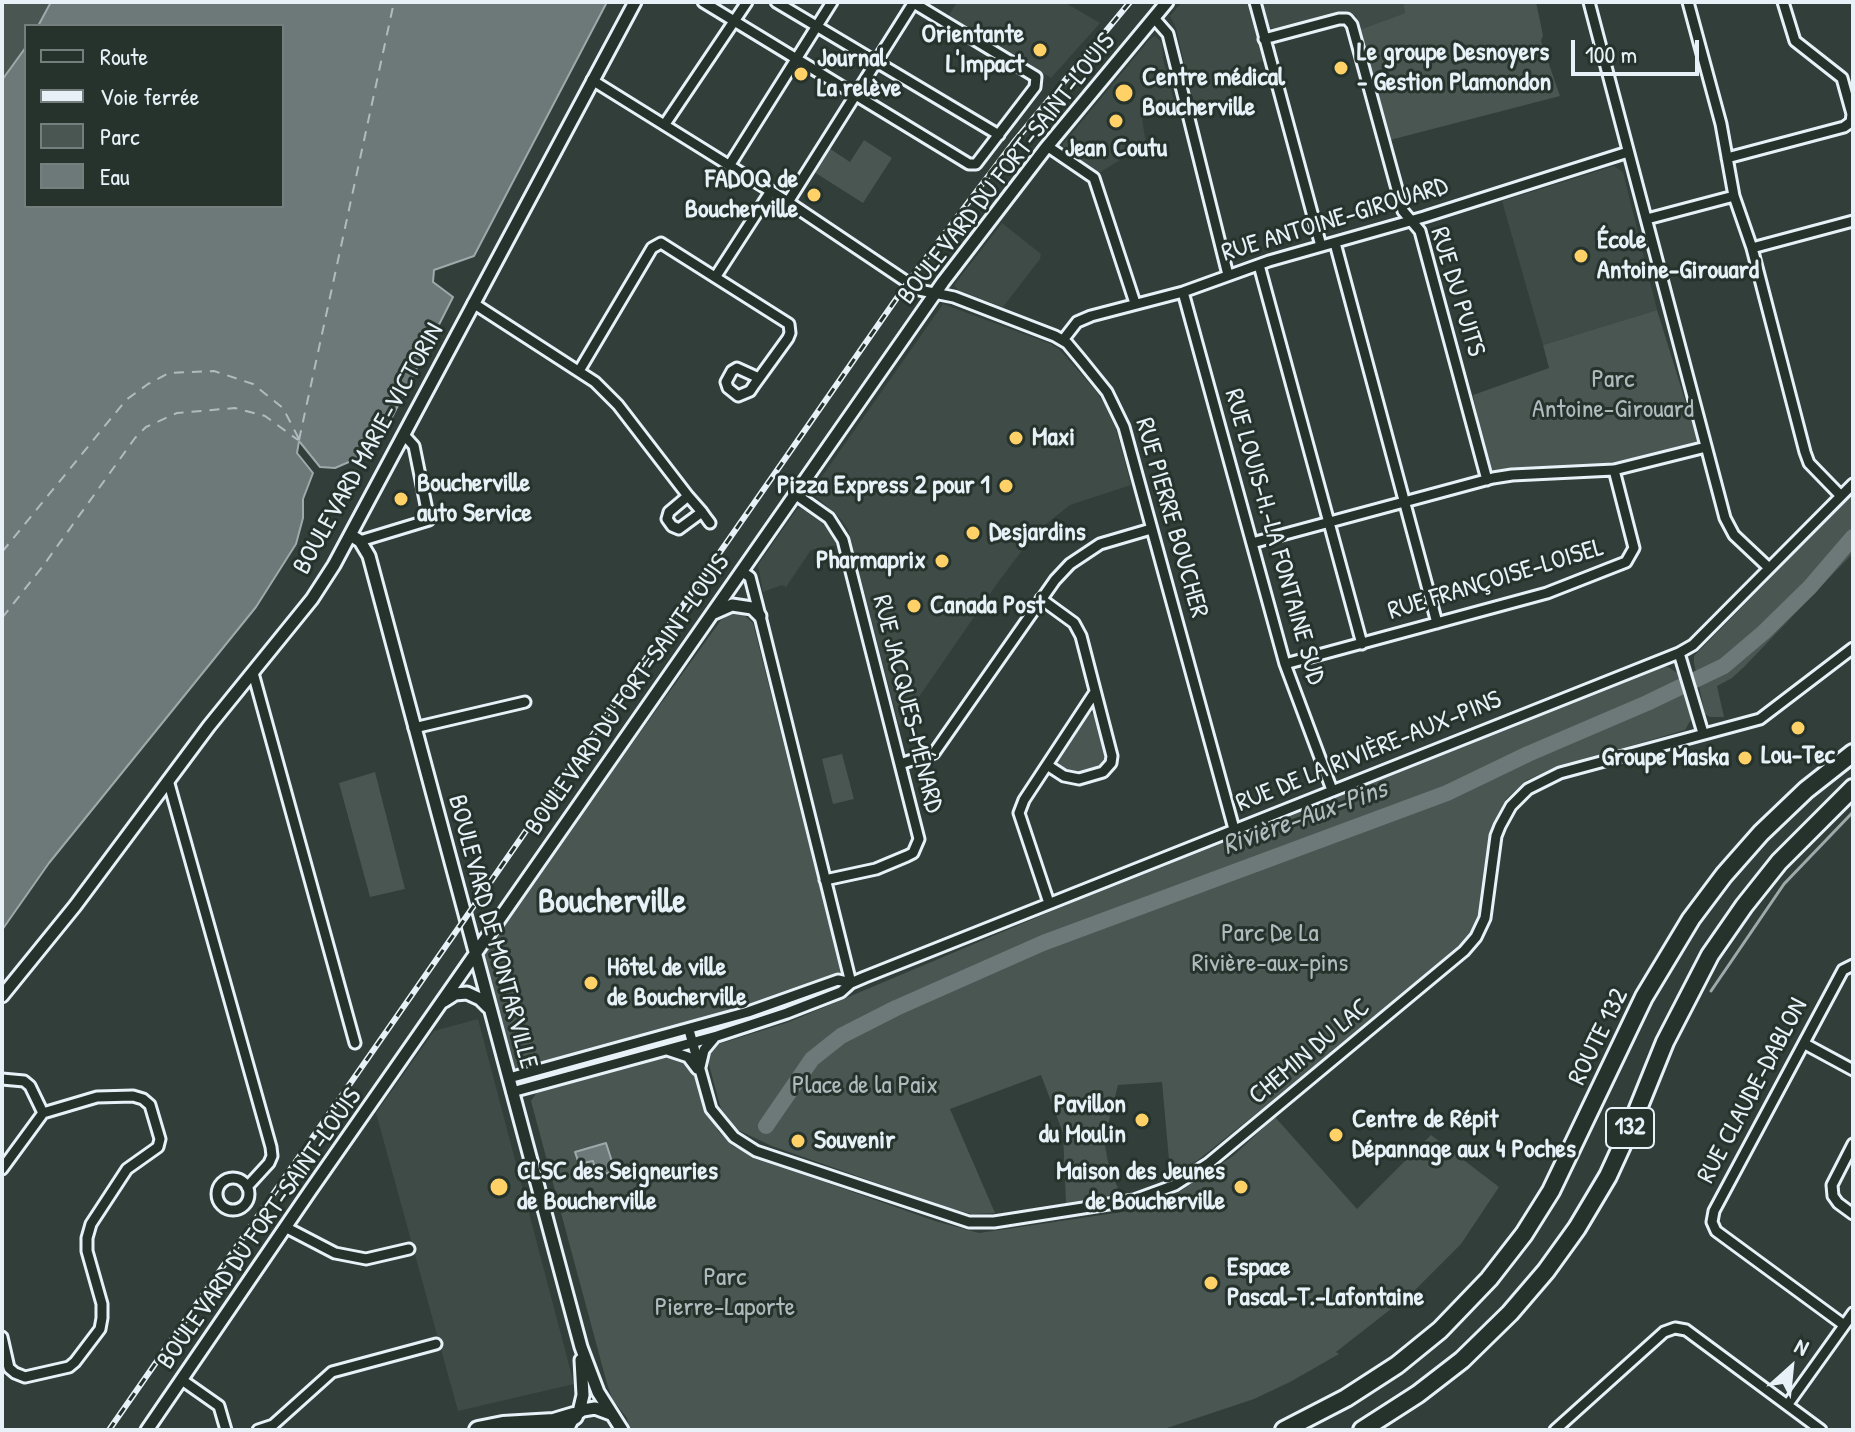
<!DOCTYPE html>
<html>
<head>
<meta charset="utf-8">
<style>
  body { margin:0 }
  #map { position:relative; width:1855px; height:1432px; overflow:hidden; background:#323e39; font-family:"Patrick Hand",sans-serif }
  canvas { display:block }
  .frame { position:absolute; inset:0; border:4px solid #e8f1f8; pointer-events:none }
  .legend { position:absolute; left:24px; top:24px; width:260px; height:184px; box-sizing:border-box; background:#26332d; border:2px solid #747f7e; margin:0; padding:10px 14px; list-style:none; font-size:24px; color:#e8f1f8 }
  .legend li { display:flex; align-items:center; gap:16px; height:40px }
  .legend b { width:40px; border:2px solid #747f7e }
  .north { position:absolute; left:1751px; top:1328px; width:80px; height:80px; -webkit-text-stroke:6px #26332d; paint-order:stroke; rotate:27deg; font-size:22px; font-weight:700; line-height:32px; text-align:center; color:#e8f1f8 }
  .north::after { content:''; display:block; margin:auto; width:28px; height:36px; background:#e8f1f8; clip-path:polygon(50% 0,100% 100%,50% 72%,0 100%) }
  .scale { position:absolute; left:1571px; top:40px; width:128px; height:36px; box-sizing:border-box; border:4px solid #e8f1f8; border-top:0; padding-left:10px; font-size:24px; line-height:28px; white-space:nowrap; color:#e8f1f8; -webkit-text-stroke:6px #26332d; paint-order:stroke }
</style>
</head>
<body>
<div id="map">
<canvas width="1855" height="1432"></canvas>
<div class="frame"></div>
<ul class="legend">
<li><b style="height:10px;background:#26332d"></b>Route</li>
<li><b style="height:10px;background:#e8f1f8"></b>Voie ferrée</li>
<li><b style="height:22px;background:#495651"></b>Parc</li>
<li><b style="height:22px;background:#6d7978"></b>Eau</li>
</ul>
<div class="north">N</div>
<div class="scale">100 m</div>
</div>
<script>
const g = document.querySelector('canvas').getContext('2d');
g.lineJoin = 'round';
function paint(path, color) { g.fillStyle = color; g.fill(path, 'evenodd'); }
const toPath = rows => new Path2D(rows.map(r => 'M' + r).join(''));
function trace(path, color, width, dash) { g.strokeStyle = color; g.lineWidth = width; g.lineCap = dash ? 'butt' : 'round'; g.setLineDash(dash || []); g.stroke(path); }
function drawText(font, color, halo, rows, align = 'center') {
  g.font = font + ' "Patrick Hand",sans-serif'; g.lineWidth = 6; g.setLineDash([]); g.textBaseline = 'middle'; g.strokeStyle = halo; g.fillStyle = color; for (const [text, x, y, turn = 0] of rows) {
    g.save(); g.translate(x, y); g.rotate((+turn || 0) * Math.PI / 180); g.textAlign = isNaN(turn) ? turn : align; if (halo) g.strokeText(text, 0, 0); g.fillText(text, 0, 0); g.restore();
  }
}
const built = toPath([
  [957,2,1064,2,1100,23,1051,78,948,17],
  [1182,2,1247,2,1263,61,1227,72,1233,104,1196,115,1176,28,1170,16],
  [1262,2,1403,2,1405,13,1359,30,1356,16,1346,11,1278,30,1269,27],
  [1155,36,1162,43,1163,59,1173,97,1179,110,1142,119,1146,144,1099,173,1064,149,1063,144,1149,40],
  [1614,166,1623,172,1657,310,1543,345,1502,201],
  [1002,223,1041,254,1040,259,1003,307,959,291,954,285],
  [943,304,1051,344,1060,350,1096,391,1108,410,1116,429,1131,485,1070,505,1036,532,996,585,899,726,848,529,840,518,811,492],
  [801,508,822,523,831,533,836,545,811,550,786,587,782,585,763,592,758,565,797,509],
  [478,1019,574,1384,458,1411,376,1113,434,1031]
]);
const green = toPath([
  [2,2,99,2,81,26,26,26,26,99,2,132],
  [1403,2,1536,2,1543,35,1541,41,1560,96,1390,140,1359,30,1405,13],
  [864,140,892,158,863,203,814,172,829,148,850,162],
  [1657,310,1698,442,1622,464,1523,470,1490,476,1473,395,1549,368,1543,345],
  [1853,494,1853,553,1744,667,1732,678,1717,686,1724,717,1710,717,1705,714,1694,663,1694,656],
  [732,612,743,614,753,623,842,974,731,1013,511,1074,483,951,721,620],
  [1661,667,1668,667,1679,674,1693,716,1685,730,1552,769,1527,780,1506,799,1492,827,1479,913,1471,932,1462,943,1351,1038,1198,1160,1177,1172,1169,1160,1162,1082,1118,1085,1104,1140,1108,1162,1120,1194,1066,1203,1063,1133,1041,1075,950,1109,995,1213,972,1214,948,1208,772,1146,738,1130,721,1109,709,1065,709,1054,719,1044,789,1022,1237,833],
  [1091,713,1097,718,1107,761,1101,767,1079,773,1066,771,1058,763,1058,758,1087,714],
  [842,754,854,799,833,804,822,759],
  [375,772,405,889,370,897,339,783],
  [691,1049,710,1113,718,1131,733,1146,771,1163,935,1221,979,1233,1129,1211,1173,1196,1233,1156,1275,1117,1357,1209,1431,1135,1499,1187,1461,1244,1414,1291,1336,1352,1339,1354,1290,1382,1254,1399,1161,1430,629,1430,627,1418,612,1399,606,1380,531,1101,537,1092]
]);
const water = toPath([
  [51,2,607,2,474,256,434,270,433,282,453,297,383,435,358,458,335,468,320,467,299,441,297,453,313,473,303,499,303,518,296,544,256,607,49,863,2,930,2,80,26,47,26,206,282,206,282,26,38,26,51,2],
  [606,1143,615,1171,597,1176,593,1161,579,1164,575,1152,606,1143]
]);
const stream = toPath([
  [1711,991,1784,884,1853,812]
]);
const river = toPath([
  [766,1126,812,1059,841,1036,896,1008,1043,943,1447,793,1528,754,1647,703,1724,666,1764,632,1810,587,1853,537]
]);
const ferry = toPath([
  [299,440,394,2],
  [2,552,126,400,148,384,169,373,214,371,253,384,283,408,299,439],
  [2,618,43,566,135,438,146,427,177,413,235,408,265,416,298,440]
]);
const minor = toPath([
  [703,2,969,164,976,164,1035,87,1036,77,912,2],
  [776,2,999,135],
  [1255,2,1321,246],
  [1589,2,1725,518,1734,535,1769,568],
  [1688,2,1721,124,1734,196,1752,248,1805,452,1809,463,1841,496],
  [1154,18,1168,34,1228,275],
  [1264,39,1339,19,1347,19,1352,25,1403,211,1420,231,1487,480],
  [592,80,788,202,919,290,954,297,1055,336,1067,343,1082,361,1107,392,1124,427,1234,829],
  [665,124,747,2],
  [1047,146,1094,178,1135,303],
  [1727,158,1844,127,1851,122,1852,114,1842,78,1795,41,1783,2],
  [729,166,832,2],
  [788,202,914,2],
  [1647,219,1734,196],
  [1335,243,1437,623],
  [1752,248,1853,221],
  [1259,265,1362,644],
  [716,276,771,191],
  [1183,292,1285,664,1332,790],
  [473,303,595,382,618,405,688,496],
  [1063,340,1077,322,1091,316,1183,292,1269,261,1424,217,1628,152],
  [579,371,652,248,661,243,789,324,790,333,788,338,754,385,750,391,738,396,728,388,726,382,732,371,737,368,759,378],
  [795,494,829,518,843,540,919,839,913,853,907,856,876,869,825,880],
  [702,512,679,529,672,526,667,519,669,512,688,496,702,512,707,519,710,523],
  [360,541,429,520,414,446,404,435],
  [1252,543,1493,478,1512,475,1614,470,1706,447],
  [741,571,750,577,757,604,851,983],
  [1041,599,1074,623,1081,636,1112,756,1111,763,1103,772,1079,779,1064,776,1047,765],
  [1679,653,1703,733],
  [1285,664,1547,593,1626,562,1634,548,1614,470],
  [253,673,355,1043],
  [414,728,525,702],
  [900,764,934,753,1055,580,1070,564,1100,544,1151,529],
  [168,780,271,1147,272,1156,269,1163,247,1187],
  [1049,903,1019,813,1024,800,1095,692],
  [689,1030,711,1109,734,1137,756,1151,969,1222,994,1222,1134,1200,1175,1185,1209,1163,1464,951,1476,937,1485,918,1496,836,1500,826,1511,806,1528,789,1560,773,1760,719,1853,648],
  [1805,1044,1853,1070],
  [667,1050,688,1057,697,1069],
  [700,1067,704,1050,714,1038],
  [509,1078,748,1012,838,980,851,983],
  [2,1079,24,1081,30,1086,43,1113],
  [512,1092,717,1036,787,1013,841,992,851,983,865,977,1679,653,1693,645,1853,484],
  [1853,1144,1832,1185,1833,1196,1838,1203,1853,1214],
  [2,1169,43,1113,97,1097,133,1096,143,1099,150,1105,160,1139,158,1147,127,1169,91,1224,87,1238,87,1251,102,1304,102,1318,100,1329,75,1362,69,1367,25,1377,15,1373,9,1368,2,1337],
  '217 1194a16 16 0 1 1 32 0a16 16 0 1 1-32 0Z',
  [287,1228,335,1253,366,1259,409,1249],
  [1844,1325,1716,1231,1712,1222,1714,1211,1843,970,1853,965],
  [182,1380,219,1406,226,1430],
  [1788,1404,1853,1313],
  [258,1430,273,1425,332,1372,436,1344],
  [1555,1430,1664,1332,1675,1328,1686,1330,1821,1430]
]);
const tertiary = toPath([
  [352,536,360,541,369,556,581,1347,598,1392,622,1430],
  [714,613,732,605,752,608,760,616],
  [2,996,75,906,209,726,312,599,334,565,635,2],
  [444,1001,455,994,467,993,480,999,488,1007],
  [579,1412,583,1395,581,1360],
  [147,1430,310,1191,943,282,1045,149,1167,2],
  [567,1430,574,1416,583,1410,595,1408,611,1414]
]);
const motorway = toPath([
  [478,1430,503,1425,554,1422,574,1416],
  [1284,1430,1346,1398,1397,1365,1440,1330,1489,1279,1524,1234,1551,1191,1644,997,1691,919,1724,875,1761,833,1806,790,1853,753],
  [1362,1430,1418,1394,1462,1360,1510,1313,1546,1271,1577,1228,1608,1176,1631,1126,1665,1042,1710,955,1744,906,1779,862,1853,788]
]);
const rail = toPath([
  [109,1430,908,282,1014,142,1130,2]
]);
const markers = [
  [1040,50,8,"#ffd166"],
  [1341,68,8,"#ffd166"],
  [801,74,8,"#ffd166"],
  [1124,93,10,"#ffd166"],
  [1116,121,8,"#ffd166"],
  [814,195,8,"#ffd166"],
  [1581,256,8,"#ffd166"],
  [1016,438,8,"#ffd166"],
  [1006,486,8,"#ffd166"],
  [401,499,8,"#ffd166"],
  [973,533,8,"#ffd166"],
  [942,561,8,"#ffd166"],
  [914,606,8,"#ffd166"],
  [1798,728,8,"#ffd166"],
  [1745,758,8,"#ffd166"],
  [591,983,8,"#ffd166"],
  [1142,1120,8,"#ffd166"],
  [1336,1135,8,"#ffd166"],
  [798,1141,8,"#ffd166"],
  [499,1187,10,"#ffd166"],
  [1241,1187,8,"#ffd166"],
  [1211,1283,8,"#ffd166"]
];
const shields = [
  [1630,1128,48]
];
const shieldNames = [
  ["132",1630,1128]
];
const poiNames = [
  ["Orientante",1024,35,"right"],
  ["L'Impact",1024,65,"right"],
  ["Le groupe Desnoyers",1357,53],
  ["- Gestion Plamondon",1357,83],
  ["Journal",817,59],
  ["La relève",817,89],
  ["Centre médical",1142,78],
  ["Boucherville",1142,108],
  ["Jean Coutu",1116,149,"center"],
  ["FADOQ de",798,180,"right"],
  ["Boucherville",798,210,"right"],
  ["École",1597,241],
  ["Antoine-Girouard",1597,271],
  ["Maxi",1032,438],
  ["Boucherville",417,484],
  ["auto Service",417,514],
  ["Pizza Express 2 pour 1",990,486,"right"],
  ["Desjardins",989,533],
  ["Pharmaprix",926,561,"right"],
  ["Canada Post",930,606],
  ["Lou-Tec",1798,756,"center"],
  ["Groupe Maska",1729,758,"right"],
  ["Hôtel de ville",607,968],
  ["de Boucherville",607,998],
  ["Pavillon",1126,1105,"right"],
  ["du Moulin",1126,1135,"right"],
  ["Centre de Répit",1352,1120],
  ["Dépannage aux 4 Poches",1352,1150],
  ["Souvenir",814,1141],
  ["CLSC des Seigneuries",517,1172],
  ["de Boucherville",517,1202],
  ["Maison des Jeunes",1225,1172,"right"],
  ["de Boucherville",1225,1202,"right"],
  ["Espace",1227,1268],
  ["Pascal-T.-Lafontaine",1227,1298]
];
const streetNames = [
  ["BOULEVARD DU FORT-SAINT-LOUIS",1007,169,-52],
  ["RUE ANTOINE-GIROUARD",1335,220,-17],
  ["RUE DU PUITS",1457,292,73],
  ["BOULEVARD MARIE-VICTORIN",369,449,-61],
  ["RUE PIERRE BOUCHER",1171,518,74],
  ["RUE LOUIS-H.-LA FONTAINE SUD",1274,537,74],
  ["RUE FRANÇOISE-LOISEL",1496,580,-17],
  ["BOULEVARD DU FORT-SAINT-LOUIS",628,695,-55],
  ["RUE JACQUES-MÉNARD",907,704,76],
  ["RUE DE LA RIVIÈRE-AUX-PINS",1369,752,-22],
  ["BOULEVARD DE MONTARVILLE",492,932,75],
  ["ROUTE 132",1599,1037,-64],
  ["CHEMIN DU LAC",1310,1052,-40],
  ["RUE CLAUDE-DABLON",1753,1091,-62],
  ["BOULEVARD DU FORT-SAINT-LOUIS",260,1229,-55]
];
const parkNames = [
  ["Parc",1613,380],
  ["Antoine-Girouard",1613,410],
  ["Parc De La",1270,934],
  ["Rivière-aux-pins",1270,964],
  ["Place de la Paix",865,1086],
  ["Parc",725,1278],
  ["Pierre-Laporte",725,1308]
];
const waterNames = [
  ["Rivière-Aux-Pins",1305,818,-20]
];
const districtNames = [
  ["Boucherville",612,903]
];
paint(built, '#3f4b46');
paint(green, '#495651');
paint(water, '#6d7978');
trace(water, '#9ea9ab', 2);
trace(stream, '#9ea9ab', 3);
trace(river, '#6d7978', 16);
trace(ferry, '#b1bbbe', 2, [10, 8]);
trace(minor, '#e8f1f8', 15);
trace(tertiary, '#e8f1f8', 17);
trace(motorway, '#e8f1f8', 22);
trace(minor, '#26332d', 9);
trace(tertiary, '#26332d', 11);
trace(motorway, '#26332d', 16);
trace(rail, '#e8f1f8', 6);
trace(rail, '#26332d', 3, [9]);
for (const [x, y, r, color] of markers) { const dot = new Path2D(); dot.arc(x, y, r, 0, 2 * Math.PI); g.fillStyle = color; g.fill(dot); trace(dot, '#26332d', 3); }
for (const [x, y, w] of shields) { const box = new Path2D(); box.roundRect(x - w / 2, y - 20, w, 40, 6); g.fillStyle = '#26332d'; g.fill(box); trace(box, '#e8f1f8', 2); }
drawText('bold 24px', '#e8f1f8', null, shieldNames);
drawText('bold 26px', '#e8f1f8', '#26332d', poiNames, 'left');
drawText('26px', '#e8f1f8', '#26332d', streetNames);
drawText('26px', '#b0bbbe', '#26332d', parkNames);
drawText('italic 28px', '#b1bbbe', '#26332d', waterNames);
drawText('bold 34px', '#e8f1f8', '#26332d', districtNames);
</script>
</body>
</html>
